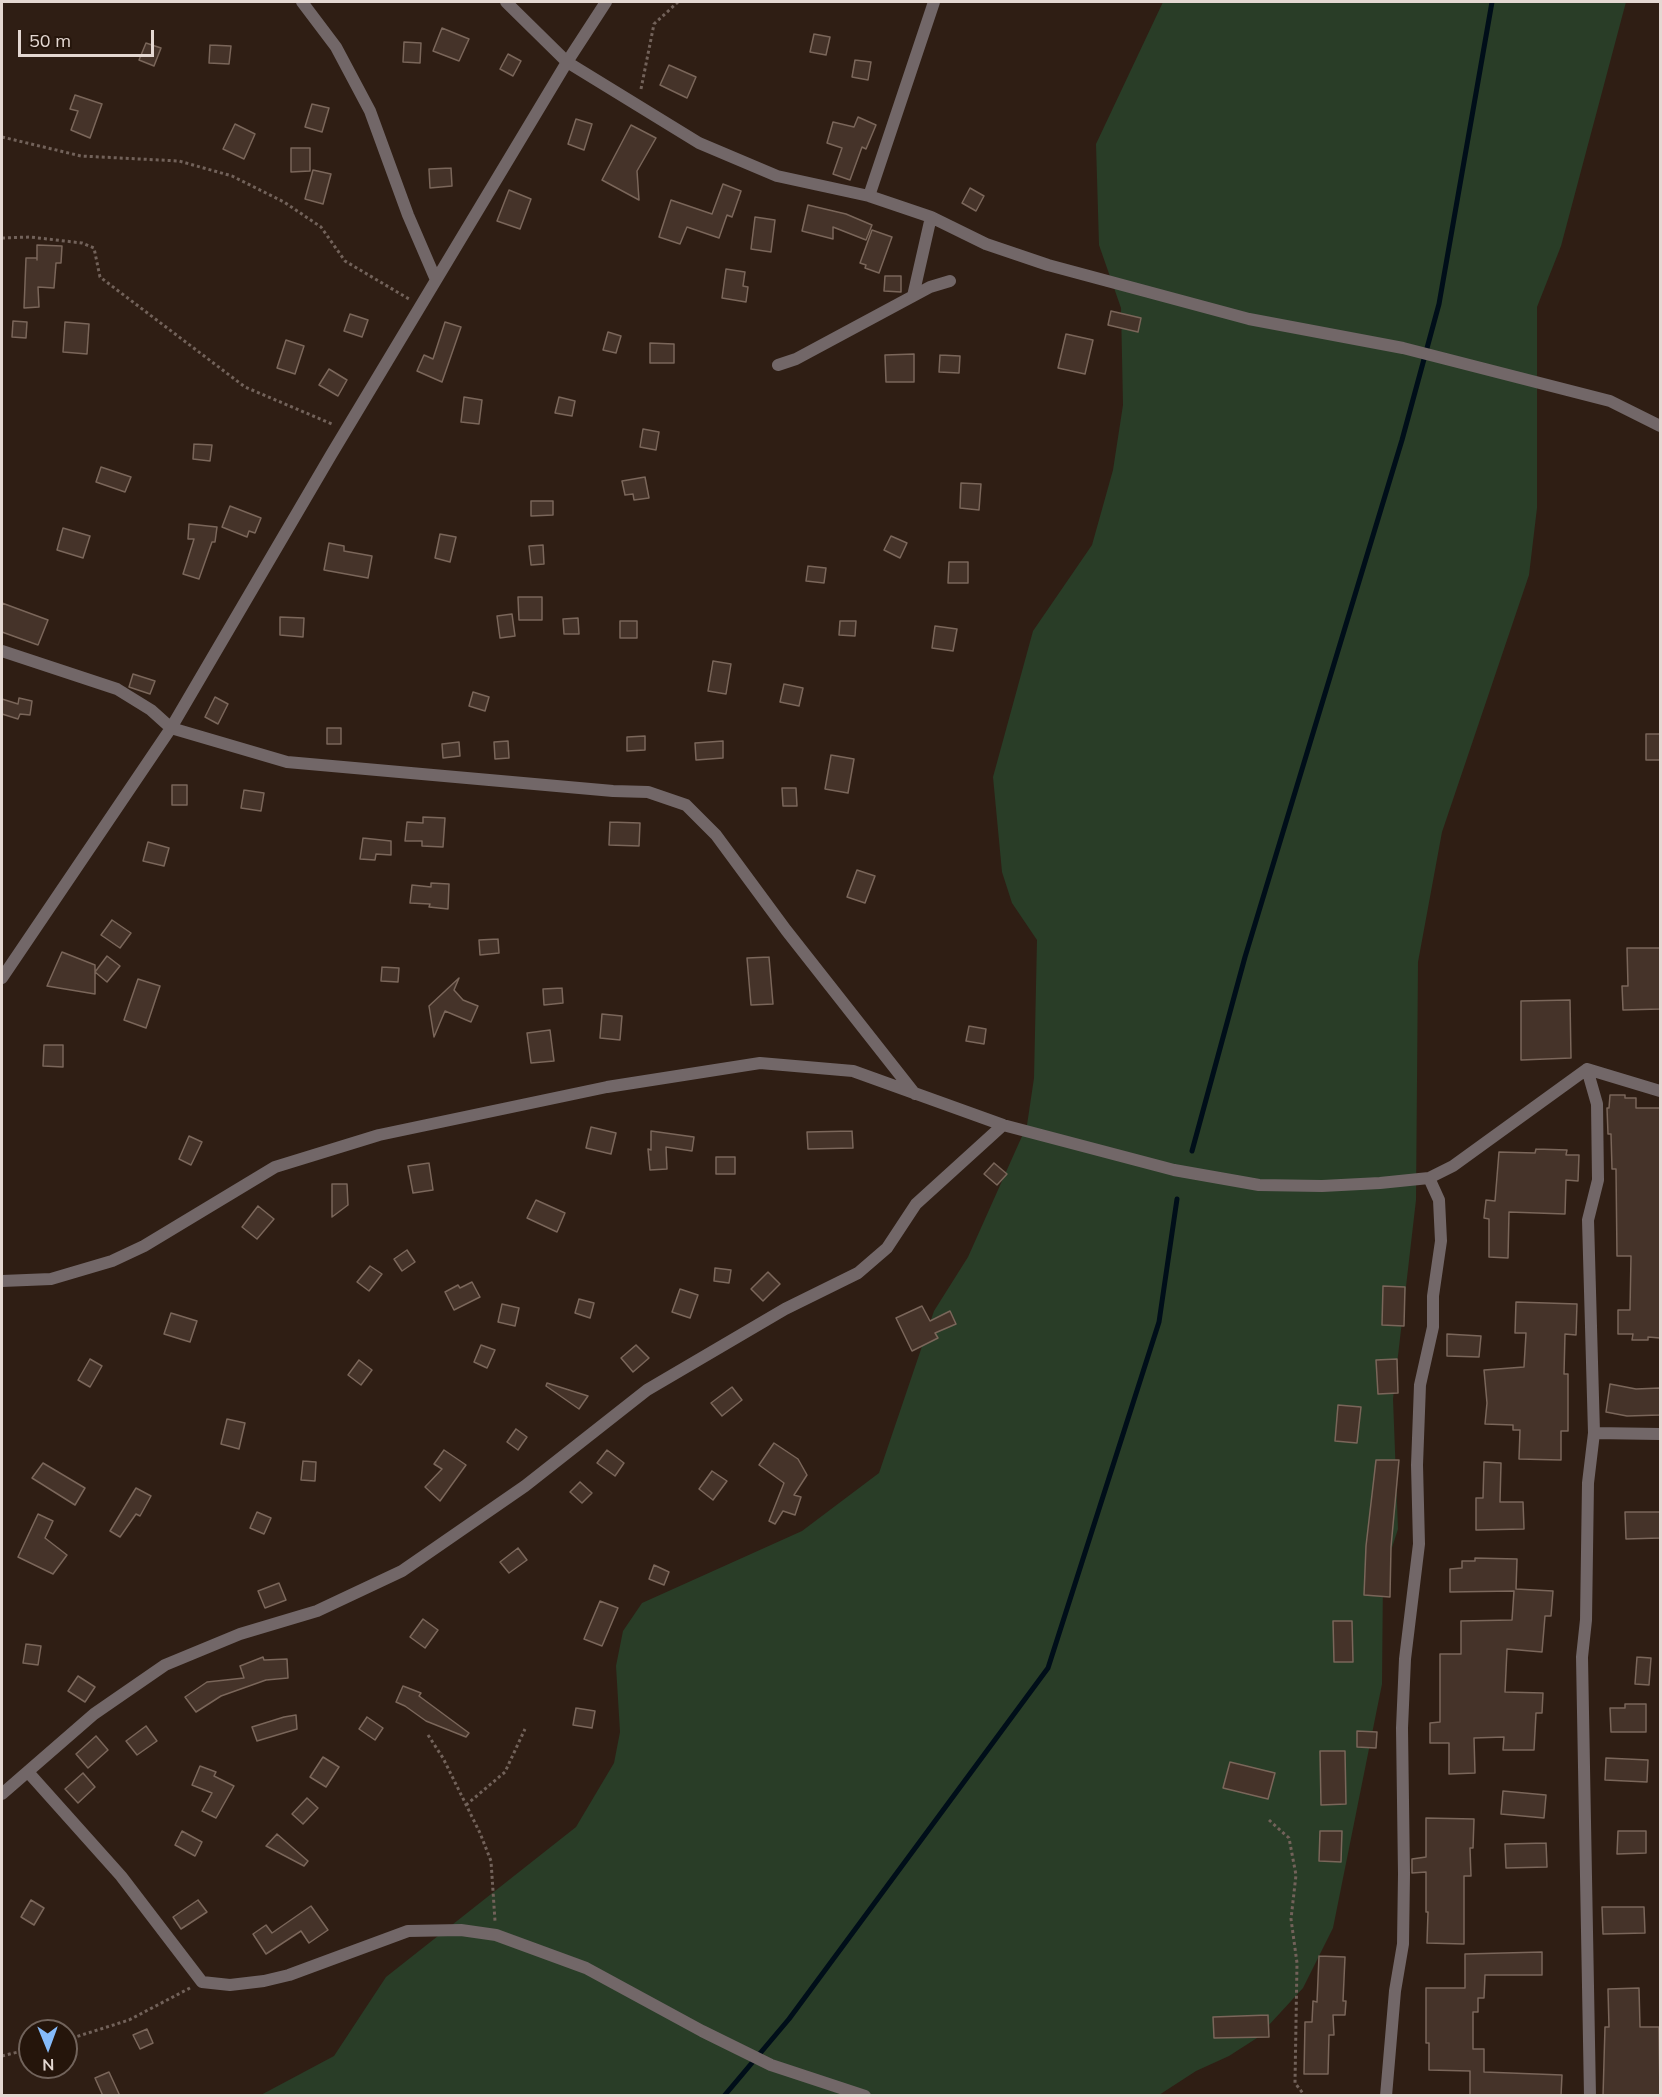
<!DOCTYPE html>
<html>
<head>
<meta charset="utf-8">
<style>
  body { margin:0 }
  #map { position:relative; width:1662px; height:2097px; overflow:hidden; background:#2f1e14; font-family:Mulish,sans-serif }
  canvas { display:block }
  .frame { position:absolute; inset:0; border:3px solid #e4d8d2; pointer-events:none }
  .north { position:absolute; left:18px; top:2019px; width:60px; height:60px; box-sizing:border-box; background:#25150b; border:2px solid #71635b; border-radius:50%; rotate:179deg; font-size:16px; font-weight:700; line-height:24px; text-align:center; color:#e4d8d2 }
  .north::after { content:''; display:block; margin:auto; width:21px; height:27px; background:#85bbfb; clip-path:polygon(50% 0,100% 100%,50% 72%,0 100%) }
  .scale { position:absolute; left:18px; top:30px; width:136px; height:27px; box-sizing:border-box; border:3px solid #e4d8d2; border-top:0; padding-left:8px; font-size:18px; line-height:21px; white-space:nowrap; color:#e4d8d2; -webkit-text-stroke:4px #25150b; paint-order:stroke }
</style>
</head>
<body>
<div id="map">
<canvas width="1662" height="2097"></canvas>
<div class="frame"></div>
<div class="north">N</div>
<div class="scale">50 m</div>
</div>
<script>
const g = document.querySelector('canvas').getContext('2d');
g.lineJoin = 'round';
function paint(path, color) { g.fillStyle = color; g.fill(path, 'evenodd'); }
const toPath = rows => new Path2D(rows.map(r => 'M' + r).join(''));
function trace(path, color, width, dash) { g.strokeStyle = color; g.lineWidth = width; g.lineCap = dash ? 'butt' : 'round'; g.setLineDash(dash || []); g.stroke(path); }
const green = toPath([
  [1163,2,1626,2,1561,246,1537,307,1537,508,1529,575,1442,832,1418,962,1416,1200,1393,1399,1398,1529,1383,1576,1382,1684,1333,1928,1303,1988,1257,2038,1229,2056,1196,2071,1159,2095,259,2096,334,2056,386,1977,576,1827,614,1763,620,1732,616,1666,623,1631,642,1603,802,1531,879,1473,934,1311,968,1257,1027,1125,1034,1078,1037,940,1012,903,1002,872,993,777,1033,631,1092,545,1113,470,1123,405,1121,308,1099,245,1096,144]
]);
const stream = toPath([
  [1192,1151,1245,957,1402,440,1439,304,1492,2],
  [724,2096,789,2019,1048,1668,1159,1322,1177,1199]
]);
const building = toPath([
  [442,28,469,39,459,61,433,51,442,28],
  [814,34,830,37,826,55,810,52,814,34],
  [404,42,421,43,420,63,403,62,404,42],
  [146,43,161,48,154,66,139,60,146,43],
  [210,45,231,46,229,64,209,63,210,45],
  [508,54,521,61,513,76,500,69,508,54],
  [855,60,871,62,868,80,852,77,855,60],
  [669,65,696,77,687,98,660,85,669,65],
  [75,95,102,104,90,138,71,130,78,111,70,109,75,95],
  [312,104,329,108,322,132,305,127,312,104],
  [858,117,876,125,866,149,862,147,850,180,833,174,842,148,827,143,833,122,854,127,858,117],
  [576,119,592,124,584,150,568,144,576,119],
  [235,124,255,134,244,159,223,149,235,124],
  [631,125,656,138,637,171,639,200,602,180,631,125],
  [291,148,310,148,310,171,291,172,291,148],
  [451,168,452,186,430,188,429,169,451,168],
  [313,170,331,174,323,204,305,199,313,170],
  [723,184,741,191,732,217,727,215,719,238,687,227,680,244,659,237,671,200,712,214,723,184],
  [970,188,984,196,976,211,962,203,970,188],
  [509,190,531,199,520,229,497,221,509,190],
  [808,205,846,214,872,225,866,240,833,227,833,239,802,231,808,205],
  [755,217,775,220,771,252,751,249,755,217],
  [872,230,892,237,879,273,865,268,866,265,860,263,872,230],
  [37,245,62,246,61,263,56,263,54,288,38,287,39,307,24,308,26,258,37,258,37,260,37,245],
  [726,269,745,272,743,286,748,287,746,302,722,298,726,269],
  [885,276,901,276,901,292,884,291,885,276],
  [1111,311,1141,318,1138,332,1108,325,1111,311],
  [350,314,368,320,362,337,344,331,350,314],
  [13,321,27,322,26,338,12,337,13,321],
  [65,322,89,324,87,354,63,352,65,322],
  [445,322,461,327,442,382,417,371,424,355,433,359,445,322],
  [608,332,621,336,616,353,603,350,608,332],
  [1066,334,1093,340,1085,374,1058,368,1066,334],
  [286,340,304,346,295,374,277,368,286,340],
  [650,343,674,344,674,363,650,363,650,343],
  [914,354,914,382,886,382,885,355,914,354],
  [940,355,960,356,959,373,939,372,940,355],
  [329,369,347,380,338,396,319,385,329,369],
  [464,397,482,400,479,424,461,422,464,397],
  [559,397,575,401,572,416,555,413,559,397],
  [643,429,659,432,656,450,640,447,643,429],
  [194,444,212,445,210,461,193,459,194,444],
  [101,467,131,477,125,492,96,482,101,467],
  [645,477,649,498,634,500,633,494,625,495,622,481,645,477],
  [961,483,981,484,979,510,960,508,961,483],
  [531,501,553,501,553,515,531,516,531,501],
  [230,506,261,518,255,533,249,531,247,537,222,527,230,506],
  [189,524,217,527,215,542,212,542,199,579,183,574,194,539,188,539,189,524],
  [63,528,90,536,83,558,57,550,63,528],
  [440,534,456,537,450,562,435,558,440,534],
  [891,536,907,543,900,558,884,550,891,536],
  [329,543,344,546,344,551,372,556,368,578,324,570,329,543],
  [543,545,544,564,531,565,529,546,543,545],
  [949,562,968,562,968,583,948,583,949,562],
  [808,566,826,568,824,583,806,581,808,566],
  [518,597,542,597,542,620,519,620,518,597],
  [2,603,48,620,38,645,2,632,2,603],
  [512,614,515,636,500,638,497,616,512,614],
  [280,617,304,618,303,637,280,635,280,617],
  [578,618,579,634,564,634,563,619,578,618],
  [620,621,637,621,637,638,620,638,620,621],
  [840,621,856,621,855,636,839,635,840,621],
  [935,626,957,629,953,651,932,648,935,626],
  [713,661,731,664,726,694,708,691,713,661],
  [133,674,155,681,150,694,129,687,133,674],
  [784,684,803,688,799,706,780,702,784,684],
  [473,692,489,697,485,711,469,706,473,692],
  [215,697,228,704,218,724,205,717,215,697],
  [19,698,32,701,30,715,20,714,18,719,2,714,2,699,18,704,19,698],
  [327,728,341,728,341,744,327,744,327,728],
  [1646,734,1660,734,1660,760,1646,760,1646,734],
  [645,736,645,750,627,751,627,737,645,736],
  [508,741,509,758,495,759,494,742,508,741],
  [723,741,723,758,696,760,695,743,723,741],
  [459,742,460,756,443,758,442,744,459,742],
  [831,755,854,759,848,793,825,789,831,755],
  [172,785,187,785,187,805,172,805,172,785],
  [782,788,796,788,797,806,783,806,782,788],
  [244,790,264,793,261,811,241,808,244,790],
  [423,817,445,818,443,847,422,846,422,841,405,841,407,822,423,823,423,817],
  [610,822,640,823,639,846,609,845,610,822],
  [363,838,391,841,391,855,376,854,375,860,360,859,363,838],
  [148,842,169,848,164,866,143,861,148,842],
  [857,870,875,876,865,903,847,897,857,870],
  [431,883,449,884,448,909,429,907,430,904,410,903,412,885,431,887,431,883],
  [112,920,131,933,120,948,101,935,112,920],
  [498,939,499,953,480,955,479,940,498,939],
  [1627,948,1660,948,1660,1009,1623,1010,1622,986,1628,986,1627,948],
  [62,952,95,965,95,972,107,956,120,966,107,982,95,972,95,994,47,986,62,952],
  [769,957,773,1004,751,1005,747,958,769,957],
  [382,967,399,968,398,982,381,981,382,967],
  [459,978,454,990,463,1000,478,1006,471,1022,445,1011,434,1037,429,1006,459,978],
  [138,979,160,986,146,1028,124,1020,138,979],
  [562,988,563,1003,544,1005,543,989,562,988],
  [1570,1000,1571,1058,1521,1060,1521,1001,1570,1000],
  [602,1014,622,1016,620,1040,600,1038,602,1014],
  [969,1026,986,1029,984,1044,966,1041,969,1026],
  [550,1030,554,1061,531,1063,527,1033,550,1030],
  [44,1045,63,1045,63,1067,43,1066,44,1045],
  [1610,1095,1625,1095,1625,1098,1636,1098,1636,1108,1660,1108,1660,1338,1648,1337,1648,1340,1632,1340,1633,1334,1618,1334,1618,1310,1630,1310,1631,1256,1617,1256,1616,1169,1612,1169,1611,1134,1608,1134,1607,1108,1609,1108,1610,1095],
  [591,1127,616,1133,611,1154,586,1148,591,1127],
  [651,1131,694,1137,692,1151,666,1147,667,1169,650,1170,648,1149,651,1150,651,1131],
  [852,1131,853,1148,808,1149,807,1132,852,1131],
  [189,1136,202,1142,191,1165,179,1159,189,1136],
  [1536,1149,1567,1150,1566,1155,1579,1155,1578,1181,1566,1180,1565,1214,1509,1212,1508,1258,1489,1257,1489,1219,1484,1218,1486,1200,1495,1201,1499,1152,1535,1153,1536,1149],
  [716,1157,735,1157,735,1174,716,1174,716,1157],
  [429,1163,433,1190,413,1193,408,1166,429,1163],
  [994,1163,1007,1174,997,1185,984,1174,994,1163],
  [332,1184,347,1184,348,1205,332,1217,332,1184],
  [536,1200,565,1213,557,1232,527,1218,536,1200],
  [258,1206,274,1219,257,1239,242,1227,258,1206],
  [407,1250,415,1262,402,1271,394,1259,407,1250],
  [370,1266,382,1274,369,1291,357,1282,370,1266],
  [715,1268,731,1270,729,1283,714,1281,715,1268],
  [768,1272,780,1284,763,1301,751,1289,768,1272],
  [472,1282,480,1297,454,1310,445,1292,458,1285,460,1288,472,1282],
  [1383,1286,1405,1287,1404,1326,1382,1325,1383,1286],
  [680,1289,698,1295,690,1318,672,1312,680,1289],
  [579,1299,594,1303,590,1318,575,1313,579,1299],
  [1516,1302,1577,1304,1576,1335,1565,1334,1564,1374,1568,1374,1568,1431,1561,1431,1561,1460,1519,1459,1520,1430,1513,1430,1513,1425,1485,1424,1487,1403,1484,1370,1524,1367,1526,1333,1515,1333,1516,1302],
  [502,1304,519,1308,515,1326,498,1322,502,1304],
  [922,1306,930,1321,950,1311,956,1324,935,1333,938,1338,912,1351,896,1318,922,1306],
  [171,1313,197,1321,190,1342,164,1334,171,1313],
  [1447,1334,1481,1336,1479,1357,1447,1356,1447,1334],
  [481,1345,495,1350,487,1368,474,1362,481,1345],
  [636,1345,649,1358,633,1372,621,1358,636,1345],
  [90,1359,102,1366,90,1387,78,1380,90,1359],
  [1397,1359,1398,1393,1378,1394,1376,1360,1397,1359],
  [359,1360,372,1370,361,1385,348,1375,359,1360],
  [547,1383,588,1396,579,1409,546,1386,547,1383],
  [1610,1384,1636,1389,1660,1388,1660,1415,1627,1416,1606,1412,1610,1384],
  [732,1387,742,1400,722,1416,711,1403,732,1387],
  [1338,1405,1361,1407,1357,1443,1335,1441,1338,1405],
  [227,1419,245,1423,239,1449,221,1444,227,1419],
  [516,1429,527,1437,518,1450,507,1442,516,1429],
  [774,1443,798,1459,807,1475,794,1495,801,1497,795,1515,783,1511,775,1524,769,1521,784,1483,759,1465,774,1443],
  [444,1450,466,1465,440,1501,425,1487,442,1469,434,1464,444,1450],
  [607,1450,624,1463,615,1476,597,1463,607,1450],
  [1376,1460,1399,1460,1391,1547,1390,1597,1364,1595,1366,1546,1376,1460],
  [303,1461,316,1462,315,1481,301,1480,303,1461],
  [1484,1462,1501,1463,1500,1502,1523,1502,1524,1529,1476,1530,1476,1498,1483,1498,1484,1462],
  [43,1463,85,1488,75,1505,32,1478,43,1463],
  [712,1471,727,1481,713,1500,699,1489,712,1471],
  [580,1482,592,1493,582,1503,570,1492,580,1482],
  [136,1488,151,1496,140,1516,136,1514,120,1537,110,1531,136,1488],
  [257,1512,271,1518,264,1534,250,1528,257,1512],
  [1625,1512,1660,1512,1660,1538,1626,1539,1625,1512],
  [38,1514,53,1521,45,1538,67,1555,53,1574,18,1557,38,1514],
  [518,1548,527,1560,509,1573,500,1562,518,1548],
  [1475,1558,1517,1559,1516,1589,1553,1591,1551,1616,1545,1616,1542,1652,1507,1649,1505,1692,1543,1693,1542,1713,1536,1713,1534,1750,1503,1750,1504,1737,1474,1738,1475,1773,1449,1774,1449,1743,1430,1743,1430,1723,1440,1722,1440,1654,1461,1654,1461,1621,1512,1620,1514,1591,1450,1592,1450,1569,1462,1568,1462,1561,1475,1561,1475,1558],
  [654,1565,669,1572,664,1585,649,1579,654,1565],
  [279,1583,286,1600,265,1608,258,1591,279,1583],
  [600,1601,618,1608,602,1646,584,1639,600,1601],
  [423,1619,438,1630,425,1648,410,1637,423,1619],
  [1333,1621,1352,1621,1353,1662,1334,1662,1333,1621],
  [26,1644,41,1646,38,1665,23,1663,26,1644],
  [263,1657,264,1660,287,1659,288,1678,266,1680,221,1696,196,1712,185,1697,207,1682,244,1678,240,1666,263,1657],
  [1637,1657,1651,1658,1649,1685,1635,1684,1637,1657],
  [78,1676,95,1687,85,1702,68,1691,78,1676],
  [403,1686,421,1693,419,1696,469,1733,466,1737,426,1721,405,1706,396,1702,403,1686],
  [1625,1704,1646,1704,1646,1732,1611,1732,1610,1708,1625,1708,1625,1704],
  [576,1708,595,1711,592,1728,573,1725,576,1708],
  [296,1715,297,1729,257,1741,252,1727,284,1717,296,1715],
  [367,1717,383,1728,375,1740,359,1729,367,1717],
  [146,1726,157,1741,137,1755,126,1741,146,1726],
  [1357,1731,1377,1732,1376,1748,1357,1747,1357,1731],
  [96,1736,108,1750,88,1768,76,1754,96,1736],
  [1320,1751,1345,1751,1346,1804,1321,1805,1320,1751],
  [323,1757,339,1767,326,1787,310,1777,323,1757],
  [1606,1758,1648,1760,1647,1782,1605,1780,1606,1758],
  [1230,1762,1275,1773,1268,1799,1223,1788,1230,1762],
  [200,1766,216,1772,214,1776,234,1786,216,1818,202,1811,212,1793,192,1785,200,1766],
  [83,1773,95,1787,78,1803,65,1789,83,1773],
  [1503,1791,1546,1795,1544,1818,1501,1814,1503,1791],
  [307,1798,318,1808,303,1824,292,1814,307,1798],
  [1426,1818,1474,1819,1473,1848,1470,1848,1471,1876,1464,1876,1464,1944,1427,1943,1428,1912,1426,1912,1426,1872,1412,1873,1412,1859,1426,1857,1426,1818],
  [182,1831,202,1842,195,1856,175,1845,182,1831],
  [1320,1831,1342,1831,1341,1862,1319,1861,1320,1831],
  [1618,1831,1646,1831,1646,1853,1617,1854,1618,1831],
  [277,1834,308,1861,304,1866,266,1846,277,1834],
  [1546,1843,1547,1867,1506,1868,1505,1844,1546,1843],
  [31,1900,44,1908,34,1925,21,1917,31,1900],
  [198,1900,207,1912,181,1929,173,1917,198,1900],
  [311,1906,328,1930,309,1943,301,1931,266,1954,253,1934,266,1925,272,1933,311,1906],
  [1602,1907,1644,1907,1645,1933,1603,1934,1602,1907],
  [1542,1952,1542,1975,1485,1975,1484,1998,1478,1998,1478,2012,1473,2012,1473,2049,1484,2049,1484,2072,1562,2075,1561,2096,1470,2096,1470,2071,1429,2070,1429,2043,1426,2043,1426,1988,1465,1988,1465,1954,1542,1952],
  [1319,1956,1345,1957,1343,2001,1346,2001,1345,2015,1333,2015,1334,2035,1329,2035,1328,2074,1304,2074,1305,2022,1312,2022,1313,2001,1317,2002,1319,1956],
  [1639,1988,1640,2027,1659,2027,1660,2096,1603,2096,1605,2027,1609,2027,1608,1989,1639,1988],
  [1268,2015,1269,2037,1214,2038,1213,2017,1268,2015],
  [147,2029,153,2043,140,2049,133,2035,147,2029],
  [109,2072,120,2096,103,2096,95,2078,109,2072]
]);
const path = toPath([
  [641,89,654,24,678,2],
  [2,137,81,156,179,161,232,176,284,202,321,227,345,261,409,299],
  [2,238,30,237,82,243,94,248,100,277,245,387,332,424],
  [428,1735,443,1758,480,1833,491,1861,495,1921],
  [466,1805,505,1772,525,1729],
  [1269,1820,1289,1838,1296,1875,1291,1919,1297,1963,1295,2083,1305,2096],
  [66,2040,129,2020,190,1988],
  [2,2056,30,2049]
]);
const minor = toPath([
  [302,2,336,47,370,111,408,215,436,280],
  [506,2,567,62,699,143,777,176,869,196,931,217,986,244,1048,265,1249,319,1403,348,1610,401,1660,426],
  [869,196,934,2],
  [913,296,931,217],
  [778,365,796,359,930,287,950,281],
  [2,651,117,689,151,710,171,728,287,762,613,791,648,792,686,805,716,835,786,930,915,1094],
  [2,978,171,728,331,455,567,62,606,2],
  [1587,1069,1597,1104,1598,1180,1588,1220,1594,1433],
  [2,1281,51,1279,112,1261,144,1246,275,1167,379,1135,607,1087,760,1063,853,1071,1003,1125,1174,1170,1259,1185,1322,1186,1380,1183,1429,1178,1453,1166,1587,1069,1660,1091],
  [28,1772,121,1876,202,1982,230,1985,264,1981,289,1975,408,1931,461,1930,496,1935,586,1968,702,2031,771,2065,865,2096],
  [2,1794,94,1714,165,1665,240,1634,317,1611,402,1571,525,1486,647,1390,785,1309,858,1273,887,1248,916,1204,1003,1125],
  [1386,2096,1395,1991,1403,1944,1404,1874,1402,1728,1405,1659,1419,1544,1417,1465,1420,1385,1433,1327,1433,1296,1441,1241,1439,1200,1429,1178],
  [1590,2096,1582,1657,1586,1620,1588,1483,1594,1433,1660,1434]
]);
paint(green, '#293d27');
trace(stream, '#000e19', 5);
paint(building, '#453329');
trace(building, '#7a665a', 1.5);
trace(path, '#72625a', 3, [3, 3]);
trace(minor, '#726768', 12);
</script>
</body>
</html>
